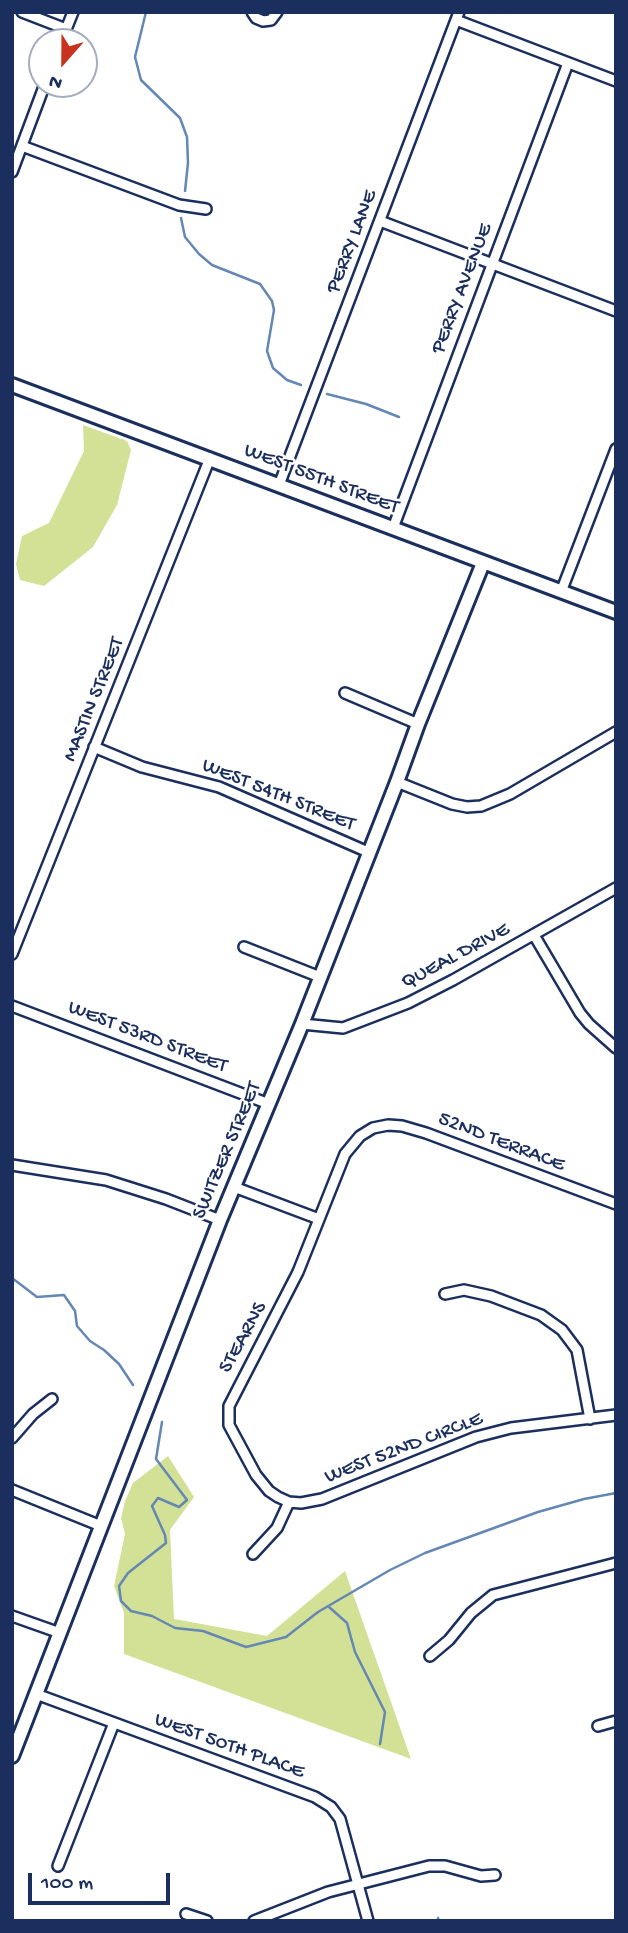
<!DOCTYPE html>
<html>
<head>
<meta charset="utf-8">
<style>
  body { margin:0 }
  #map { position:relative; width:628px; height:1933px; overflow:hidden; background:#fff; font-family:"Gochi Hand",sans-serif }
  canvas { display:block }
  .frame { position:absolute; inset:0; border:14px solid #1b2f5e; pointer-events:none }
  .north { position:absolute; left:28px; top:28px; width:70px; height:70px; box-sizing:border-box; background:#fff; border:2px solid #a4acbf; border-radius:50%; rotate:201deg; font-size:19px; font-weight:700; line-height:28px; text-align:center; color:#1b2f5e }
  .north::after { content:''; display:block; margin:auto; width:24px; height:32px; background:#c8321e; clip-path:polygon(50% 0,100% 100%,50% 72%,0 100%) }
  .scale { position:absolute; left:28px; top:1873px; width:142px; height:32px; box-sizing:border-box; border:4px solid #1b2f5e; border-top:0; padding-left:9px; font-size:21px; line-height:24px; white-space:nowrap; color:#1b2f5e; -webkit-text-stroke:5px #fff; paint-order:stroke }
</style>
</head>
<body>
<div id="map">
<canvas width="628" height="1933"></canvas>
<div class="frame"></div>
<div class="north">N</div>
<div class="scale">100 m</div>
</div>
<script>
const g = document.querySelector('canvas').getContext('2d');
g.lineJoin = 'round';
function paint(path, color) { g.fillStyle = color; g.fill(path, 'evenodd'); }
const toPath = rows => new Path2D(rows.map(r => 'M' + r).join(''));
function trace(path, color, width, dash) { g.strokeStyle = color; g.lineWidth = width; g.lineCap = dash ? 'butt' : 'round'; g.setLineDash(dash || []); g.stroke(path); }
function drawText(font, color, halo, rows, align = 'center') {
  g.font = font + ' "Gochi Hand",sans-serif'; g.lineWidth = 5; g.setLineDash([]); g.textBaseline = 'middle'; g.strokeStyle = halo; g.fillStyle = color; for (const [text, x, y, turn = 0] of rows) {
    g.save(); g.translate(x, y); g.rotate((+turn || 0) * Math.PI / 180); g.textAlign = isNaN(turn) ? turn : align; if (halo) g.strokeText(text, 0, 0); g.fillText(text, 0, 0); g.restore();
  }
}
const green = toPath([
  [83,425,127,441,131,450,117,505,93,547,44,586,20,580,16,564,22,536,49,523,84,451],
  [168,1456,194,1497,170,1530,174,1619,267,1636,345,1571,411,1759,124,1654,124,1613,114,1586,125,1534,121,1518,125,1501,133,1483]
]);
const stream = toPath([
  [146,12,135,57,141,80,180,118,187,137,188,163,185,191],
  [181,218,185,237,199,254,212,265,260,284,272,301,274,310,267,351,273,368,287,380,301,385],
  [327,394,366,404,399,417],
  [12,1278,37,1297,64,1295,75,1311,77,1326,90,1341,104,1350,119,1364,133,1385],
  [162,1422,156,1459,187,1500,179,1507,158,1498,152,1506,165,1535,166,1543,128,1573,119,1586,121,1601,131,1611,152,1616,175,1628,203,1631,246,1647,286,1637,318,1612,390,1570,425,1553,538,1512,584,1499,616,1493],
  [329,1607,347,1623,355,1652,385,1712,380,1744],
  [438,1918,439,1921]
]);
const street = toPath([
  [22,12,66,29],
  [252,12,256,18,263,21,271,20,277,12],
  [456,20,616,81],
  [61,42,73,12],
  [22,146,179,205,206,209],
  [12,172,45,84],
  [380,221,616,311],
  [279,485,459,12],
  [393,528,568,63],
  [561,592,616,449],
  [345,693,418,724],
  [94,747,142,767,219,787,368,852],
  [397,782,452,804,467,807,481,806,510,794,616,732],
  [534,935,580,1013,589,1024,616,1048],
  [244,947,320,977],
  [12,954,210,458],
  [12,1006,269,1104],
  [302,1024,343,1028,408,1003,453,980,616,888],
  [12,1165,106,1180,166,1199,220,1220],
  [234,1187,319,1219],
  [616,1204,426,1133,402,1126,388,1125,373,1128,360,1136,345,1154,298,1272,229,1406,229,1425,256,1475,269,1491,278,1497,289,1502,301,1503,322,1499,476,1437,511,1428,616,1415],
  [445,1294,464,1290,491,1296,541,1315,562,1330,577,1350,590,1419],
  [12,1438,33,1414,52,1399],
  [12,1490,101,1526],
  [253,1554,277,1528,289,1502],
  [12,1616,60,1633],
  [430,1656,449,1640,471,1613,493,1595,616,1563],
  [36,1694,315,1797,331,1807,340,1819,368,1921],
  [598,1726,616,1721],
  [58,1866,114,1723],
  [186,1914,207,1921],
  [254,1921,328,1892,429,1866,445,1866,481,1876,495,1875]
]);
const secondary = toPath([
  [12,385,616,612],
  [12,1756,220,1220,302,1024,397,782,418,724,483,563]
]);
const streetNames = [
  ["PERRY LANE",353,242,-69],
  ["PERRY AVENUE",463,289,-69],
  ["WEST 55TH STREET",321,480,21],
  ["MASTIN STREET",95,700,-68],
  ["WEST 54TH STREET",278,796,22],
  ["QUEAL DRIVE",456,957,-28],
  ["WEST 53RD STREET",147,1038,21],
  ["52ND TERRACE",501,1143,21],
  ["SWITZER STREET",228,1151,-67],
  ["STEARNS",244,1338,-61],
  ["WEST 52ND CIRCLE",404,1449,-21],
  ["WEST 50TH PLACE",229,1747,20]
];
paint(green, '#d2e195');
trace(stream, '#6487b4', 2.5);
trace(street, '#1b2f5e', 14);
trace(secondary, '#1b2f5e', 18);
trace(street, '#fff', 9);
trace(secondary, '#fff', 12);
drawText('21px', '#1b2f5e', '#fff', streetNames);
</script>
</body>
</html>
